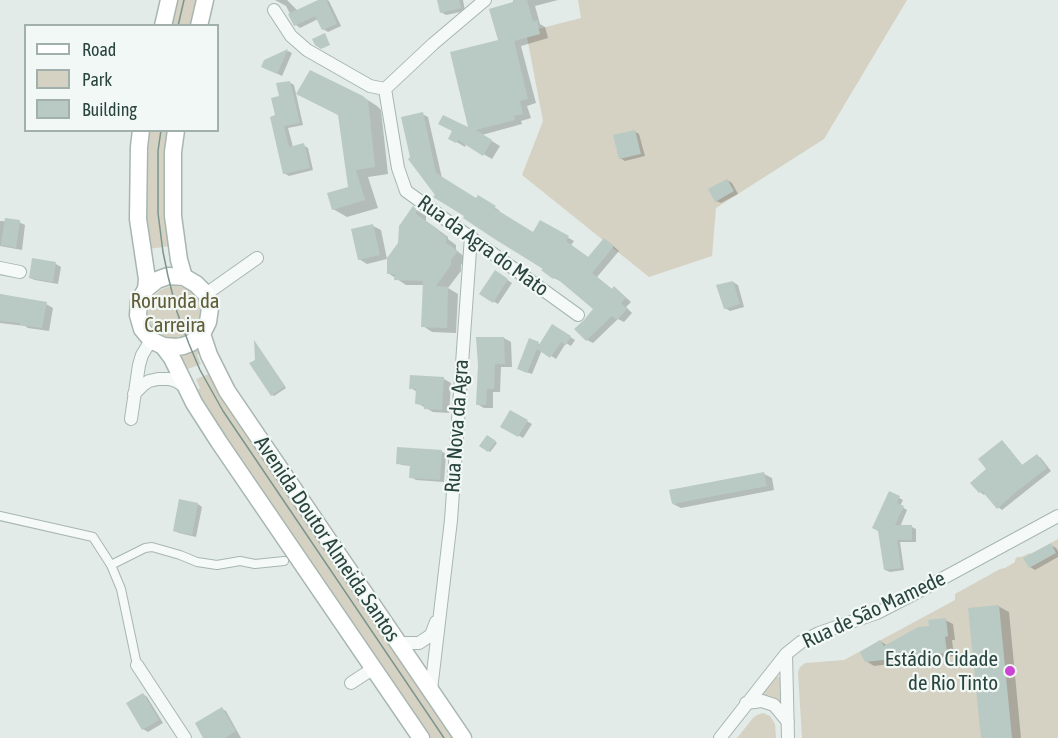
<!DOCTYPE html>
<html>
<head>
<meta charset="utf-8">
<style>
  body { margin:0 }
  #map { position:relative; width:1058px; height:738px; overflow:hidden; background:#e2ebe8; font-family:"Asap Condensed",sans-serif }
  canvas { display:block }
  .legend { position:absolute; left:24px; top:24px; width:195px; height:108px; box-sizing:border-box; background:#f2f8f6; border:2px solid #a2b0ac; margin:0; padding:8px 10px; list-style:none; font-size:18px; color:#29443d }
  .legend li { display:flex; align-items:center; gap:12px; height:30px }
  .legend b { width:30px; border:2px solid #a2b0ac }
</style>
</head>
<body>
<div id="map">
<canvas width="1058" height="738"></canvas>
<ul class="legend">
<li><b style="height:8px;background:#fff"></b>Road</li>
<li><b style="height:16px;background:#d5d2c3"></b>Park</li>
<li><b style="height:16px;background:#b9c9c4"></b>Building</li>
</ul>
</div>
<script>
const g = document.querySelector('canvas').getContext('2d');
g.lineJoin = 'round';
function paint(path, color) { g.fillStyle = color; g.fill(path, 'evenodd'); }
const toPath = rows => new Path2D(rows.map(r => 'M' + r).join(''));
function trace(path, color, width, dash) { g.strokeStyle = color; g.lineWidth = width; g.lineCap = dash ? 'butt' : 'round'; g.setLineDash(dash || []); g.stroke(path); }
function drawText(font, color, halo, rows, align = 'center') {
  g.font = font + ' "Asap Condensed",sans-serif'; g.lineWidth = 4.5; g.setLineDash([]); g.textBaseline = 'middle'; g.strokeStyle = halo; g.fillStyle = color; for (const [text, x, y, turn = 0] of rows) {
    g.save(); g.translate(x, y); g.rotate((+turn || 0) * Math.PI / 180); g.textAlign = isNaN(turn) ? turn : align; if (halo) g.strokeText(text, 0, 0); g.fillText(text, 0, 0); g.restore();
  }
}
const green = toPath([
  [176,0,199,0,193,25,170,26],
  [578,0,907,0,824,139,716,208,712,256,649,277,522,175,543,121,526,32,581,18],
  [147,131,169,131,170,246,149,249,145,216],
  '148 313a27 27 0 1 1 54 0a27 27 0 1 1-54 0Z',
  [199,347,201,352,197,355,201,364,185,370,179,355,190,353],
  [211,373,225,398,276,479,454,738,428,738,221,431,197,390,200,388,196,379],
  [1058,539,1058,738,802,738,798,672,800,667,805,663,844,660,955,600,955,594,1000,569,1005,568,1015,562,1015,560,1017,557,1021,557,1030,553,1031,554],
  [776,677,780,677,780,704,761,696],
  [763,713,770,716,775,724,776,738,737,738,753,718,757,715]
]);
const shadow = toPath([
  [275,0,287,0,298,11,322,0,327,0,329,1,341,26,328,32,323,29,318,19,300,28,296,25,286,6],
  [438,0,463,0,465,11,446,15,441,12],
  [514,0,558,0,535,6,540,24,545,27,548,38,521,46,536,103,527,106,531,118,521,121,522,124,482,135,500,146,492,159,466,144,465,147,450,138,471,130,500,41,515,3],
  [288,51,292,53,282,76,268,69,265,61],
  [289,82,294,85,303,125,288,128,293,147,303,145,308,148,313,170,289,176,284,173,277,117],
  [363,97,377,106,381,110,388,174,368,177,378,208,347,217,333,209,350,188],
  [422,114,428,117,442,178,477,200,484,200,500,211,499,213,534,234,540,222,574,241,571,245,589,258,610,243,619,251,597,277,613,290,615,288,620,292,631,302,626,307,632,313,624,322,618,319,593,343,587,340,576,329,596,309,561,280,560,281,554,278,545,268,466,215,435,196],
  [634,131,639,134,645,156,625,161,620,158],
  [727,180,732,183,738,194,721,203,716,201],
  [413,208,426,216,426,221,448,237,448,239,456,245,456,250,466,258,461,265,461,271,448,288,458,294,456,333,432,332,423,326,424,285,406,285,388,273],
  [0,221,19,222,25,225,22,250,0,246],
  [373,226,381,230,387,259,367,264,359,259],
  [33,260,56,264,61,267,58,284,35,280,30,278],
  [495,272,512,283,498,304,481,294],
  [733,282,738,285,744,307,730,311,725,308],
  [0,294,46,304,53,308,49,331,28,328,25,326,0,323],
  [553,326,575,340,571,346,566,343,556,359,542,350,532,374,523,371,530,340,541,345],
  [504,338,511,342,512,367,501,367,500,392,493,392,493,408,484,408,477,404,479,365,478,339],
  [255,343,286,388,274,396,272,395],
  [444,379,451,383,449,413,433,412,417,403,417,392,411,388],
  [510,412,532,424,523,438,502,426],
  [488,437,497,443,490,452,481,445],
  [1002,442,1006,445,1023,466,1037,456,1041,458,1051,471,1002,510,998,507,986,493,984,495,980,492,988,469],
  [441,451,446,454,444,482,416,480,411,477,411,466,402,465,397,463],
  [764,474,772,478,774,490,681,508,673,504],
  [890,493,903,500,900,506,907,510,900,527,912,527,916,529,916,542,900,542,904,570,890,572,885,570],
  [198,504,202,507,196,537,179,533,174,531],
  [1051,545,1056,548,1058,551,1058,557,1035,570,1030,567],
  [998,606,1009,612,1021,738,982,738],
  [945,620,953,624,955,640,952,640,954,656,874,666,866,661,880,641,888,646],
  [143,694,147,697,163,723,148,732,143,729],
  [222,709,226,711,241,738,205,738]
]);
const building = toPath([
  [318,0,326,0,337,24,322,30,315,16,294,26,288,14],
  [437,0,459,0,461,8,440,13],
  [513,0,527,0,533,22,537,20,540,34,514,41,528,99,520,101,523,114,514,116,515,120,476,130,492,140,483,156,458,140,456,143,448,139,452,131,438,124,443,115,468,127,450,52,498,40,489,9,513,2],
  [325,33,330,45,321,49,315,45,312,39],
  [288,49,277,74,261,67,264,60],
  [310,70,363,96,368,101,369,109,375,167,356,170,365,200,332,210,327,193,348,187,338,115,296,94],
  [290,81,300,123,284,126,289,147,304,143,310,168,283,174,270,117,275,115,271,98,279,96,276,83],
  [423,112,436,173,476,198,478,195,496,206,494,208,533,232,540,220,569,236,566,241,588,257,604,238,614,246,592,273,612,289,614,286,626,298,621,303,627,309,617,320,612,316,586,341,574,329,584,320,593,309,555,277,553,279,541,270,543,269,493,238,463,218,464,216,433,197,435,195,408,159,410,157,401,117],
  [635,130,641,154,619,159,613,135],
  [727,179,734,191,715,202,708,189],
  [413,206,416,209,416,214,439,230,439,232,447,238,446,243,458,251,451,260,451,265,436,286,448,287,447,328,421,327,423,281,394,280,395,274,387,274,387,258,398,243,399,226],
  [5,218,20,220,16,248,1,245],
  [373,224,380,255,358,260,351,229],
  [32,258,56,262,53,282,29,278],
  [495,270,508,279,493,303,479,294],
  [733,281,740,304,724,309,716,285],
  [0,294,47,302,42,328,20,325,20,323,0,321],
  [552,324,571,336,566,345,561,342,550,358,537,349,527,373,517,369,529,338,539,342,537,348],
  [476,337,504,337,505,364,495,364,494,389,487,389,486,405,476,405,478,365],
  [254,340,285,386,271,396,249,363,255,360],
  [410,375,444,377,442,410,424,409,424,405,415,404,416,389,409,389],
  [510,410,528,420,518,437,500,427],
  [487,435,496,441,488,452,479,446],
  [1002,440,1022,465,1037,454,1047,468,1016,492,997,509,982,491,979,493,970,483,986,469,978,459],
  [397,447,442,450,440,480,409,478,410,465,396,464],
  [764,472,767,486,672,504,669,490],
  [889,491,900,496,897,503,904,506,895,525,912,525,912,540,897,540,901,568,884,570,878,531,872,528],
  [179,499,198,503,192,535,173,531],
  [1051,543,1056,553,1029,568,1023,558],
  [999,605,1012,738,981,738,968,608],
  [946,618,948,636,945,637,947,653,865,662,860,652,880,640,884,646,918,627,929,626,928,620],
  [143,693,159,720,142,730,126,703],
  [222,707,236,731,225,738,203,738,195,723]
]);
const pedestrian = toPath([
  [0,516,93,537,111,565,121,589,137,665],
  [111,565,145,548,152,547,180,555,197,562,217,565,240,561,255,564,284,561]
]);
const minor = toPath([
  [485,0,433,44,385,89,398,168,406,191,578,315],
  [274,10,291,36,307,50,370,86,385,89],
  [0,268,20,272],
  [206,294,257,258],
  [134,394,143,385,149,381,158,379,169,379,176,381,187,388],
  [131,419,139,365,142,355,151,340],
  [398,643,419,643,431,635,436,622],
  [786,654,788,738],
  [137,665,185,738],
  [351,683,374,668],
  [431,690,451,520,471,236],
  [746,703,762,701,774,705,788,722],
  [720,738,786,654,801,642,819,633,877,613,912,595,1058,516]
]);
const secondary = toPath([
  [163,26,169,0],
  [199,26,205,0],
  [141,130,139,147,138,219,147,279,146,289,139,301,138,315,142,329,151,340,163,346,177,347,183,346,191,343,202,334,208,322,210,308,206,294,196,284,184,277,168,276,157,280,146,289],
  [176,130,173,152,173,216,179,260,184,277],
  [202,334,209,355,227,391,463,738],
  [163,346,172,358,194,403,219,442,421,738]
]);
const tram = toPath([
  [178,26,184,0],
  [161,130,158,151,158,213,163,252,168,276,177,312,189,344,200,370,223,411,444,738]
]);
const markers = [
  [1010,671,6,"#cb45d2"]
];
const streetNames = [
  ["Rua da Agra do Mato",483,246,36],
  ["Rua Nova da Agra",457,426,-86],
  ["Avenida Doutor Almeida Santos",327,539,56],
  ["Rua de São Mamede",874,610,-25]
];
const parkNames = [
  ["Rorunda da",175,301],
  ["Carreira",175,325]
];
const poiNames = [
  ["Estádio Cidade",998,659],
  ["de Rio Tinto",998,683]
];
paint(green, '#d5d2c3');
paint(shadow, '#0003');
paint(building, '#b9c9c4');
trace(pedestrian, '#a7b6b1', 10);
trace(minor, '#a7b6b1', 14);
trace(secondary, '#a7b6b1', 19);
trace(pedestrian, '#f5f9f8', 8);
trace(minor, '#f5f9f8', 12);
trace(secondary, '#fff', 16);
trace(tram, '#7b958e', 1.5);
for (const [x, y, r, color] of markers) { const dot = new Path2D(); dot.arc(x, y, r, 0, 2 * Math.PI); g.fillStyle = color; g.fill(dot); trace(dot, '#f2f8f6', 2); }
drawText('21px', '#29443d', '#f2f8f6', streetNames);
drawText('21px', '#605c36', '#f2f8f6', parkNames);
drawText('21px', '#29443d', '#f2f8f6', poiNames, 'right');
</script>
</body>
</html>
